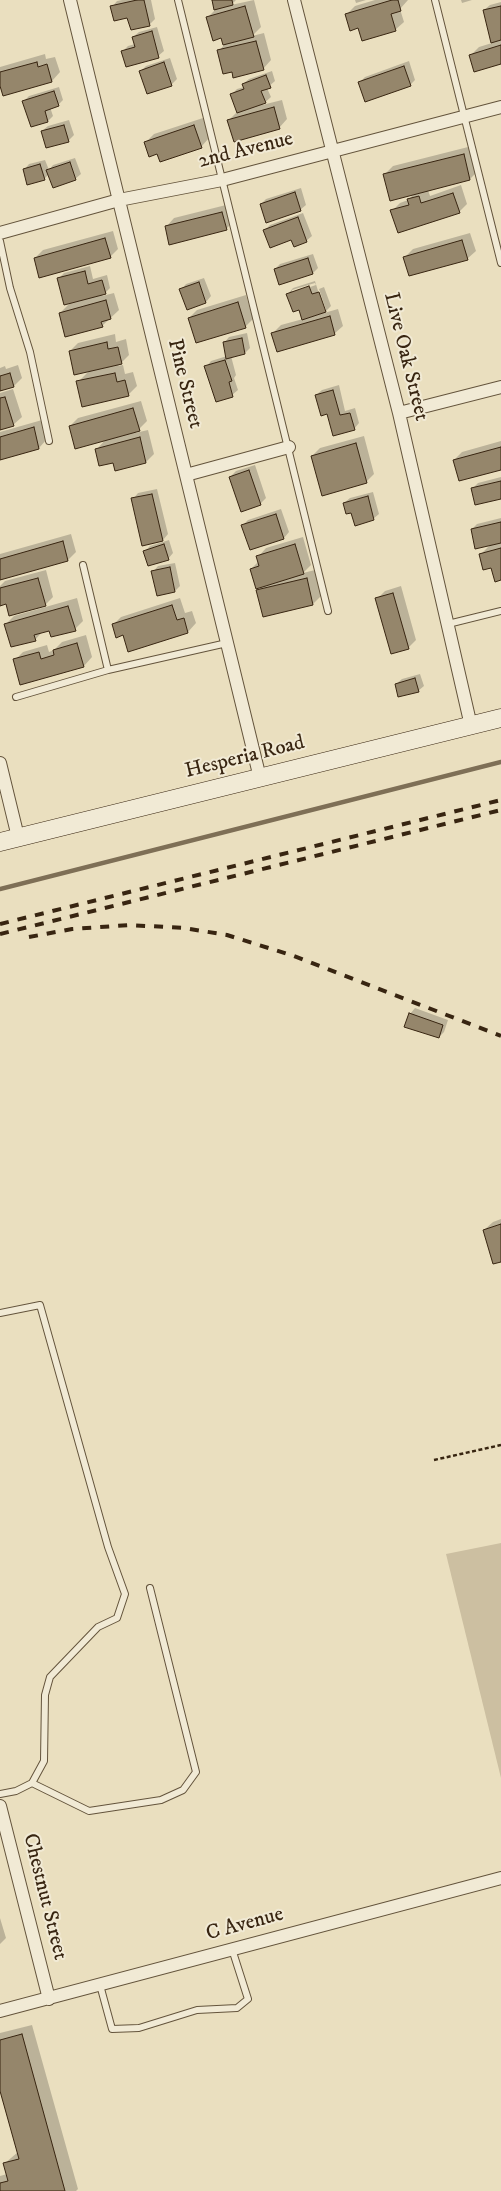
<!DOCTYPE html>
<html>
<head>
<meta charset="utf-8">
<style>
  body { margin:0 }
  canvas { display:block; background:#eadfbf }
</style>
</head>
<body>
<canvas width="501" height="2191"></canvas>
<script>
const g = document.querySelector('canvas').getContext('2d');
g.lineJoin = 'round';
function paint(path, color) { g.fillStyle = color; g.fill(path, 'evenodd'); }
const toPath = rows => new Path2D(rows.map(r => 'M' + r).join(''));
function trace(path, color, width, dash) { g.strokeStyle = color; g.lineWidth = width; g.lineCap = dash ? 'butt' : 'round'; g.setLineDash(dash || []); g.stroke(path); }
function drawText(font, color, halo, rows, align = 'center') {
  g.font = font + ' "IM FELL DW Pica",serif'; g.lineWidth = 4; g.setLineDash([]); g.textBaseline = 'middle'; g.strokeStyle = halo; g.fillStyle = color; for (const [text, x, y, turn = 0] of rows) {
    g.save(); g.translate(x, y); g.rotate((+turn || 0) * Math.PI / 180); g.textAlign = isNaN(turn) ? turn : align; if (halo) g.strokeText(text, 0, 0); g.fillText(text, 0, 0); g.restore();
  }
}
const green = toPath([
  [501,1543,501,1778,446,1554]
]);
const shadow = toPath([
  [122,0,151,0,155,19,150,24,131,29,128,16,112,7,117,1],
  [213,0,236,0,231,5,254,0,261,27,252,36,264,33,271,60,263,69,233,70,219,51,224,45,222,37,208,17,215,10],
  [355,0,366,0,356,3],
  [375,0,408,0,400,9,404,22,395,30,359,26,347,14,355,6],
  [461,0,472,0,462,3],
  [501,2,501,63,471,55,479,47,492,43,484,10,490,5],
  [157,27,164,51,158,56,123,51,128,46,135,44,133,37,139,32],
  [45,54,46,59,55,57,60,72,52,81,4,94,0,82,0,67],
  [170,58,177,79,172,84,148,93,140,72,146,66],
  [409,61,415,80,410,85,360,82,365,77],
  [272,71,275,81,267,88,271,97,262,105,282,100,287,119,279,128,229,120,237,112,231,95,237,89,244,87,243,84,249,79],
  [59,87,63,100,58,105,50,107,53,116,48,121,24,101,29,96],
  [203,118,209,138,201,147,158,152,146,142,154,134],
  [69,120,74,135,68,141,42,131,48,126],
  [472,146,478,171,470,179,428,190,430,196,461,185,467,204,459,212,392,211,400,203,408,200,415,193,384,175,393,166],
  [75,158,81,174,75,179,49,174,44,179,24,170,29,164,45,160,49,170,53,165],
  [301,188,306,205,300,210,261,204,266,199],
  [230,204,234,221,226,229,166,227,174,218],
  [303,213,312,236,306,241,265,230,270,225],
  [113,231,118,249,110,257,35,258,43,250],
  [470,233,476,251,467,259,405,257,413,249],
  [313,254,318,268,313,273,275,269,280,264],
  [90,266,93,279,107,275,110,288,102,296,114,293,119,310,102,326,60,313,71,302,58,279,64,273],
  [204,278,211,296,206,302,181,290,186,284],
  [315,281,324,310,326,310,319,289,324,287,331,306,324,313,338,309,343,326,334,334,273,333,281,325,303,319,299,309,288,294,293,288],
  [315,283,316,285,292,293,292,290],
  [246,295,253,319,245,327,189,318,197,310],
  [247,333,250,348,245,353,231,356,236,375,234,378,238,390,232,395,206,367,211,361,227,356,224,343,229,337],
  [115,334,116,342,126,339,129,355,118,366,123,365,125,374,133,372,137,386,128,395,78,382,89,371,70,351,78,343],
  [18,365,22,378,14,386,0,390,0,368,5,366,6,369],
  [339,385,345,411,355,408,359,423,354,429,328,413,316,395,322,390],
  [13,389,22,417,13,425,0,429,0,393],
  [141,401,147,421,135,433,148,430,154,454,146,462,116,470,113,461,97,449,107,438,70,426,78,418],
  [42,420,47,439,39,448,0,459,0,432],
  [364,436,374,474,366,482,312,456,320,448],
  [501,441,501,468,454,460,462,452],
  [255,465,266,498,260,504,230,477,236,471],
  [501,477,501,497,473,488,478,483],
  [157,489,168,534,163,540,133,499,138,493],
  [373,492,379,514,373,519,344,503,350,498],
  [281,509,289,532,284,538,243,525,248,520],
  [501,518,501,579,480,555,491,544,472,529,477,524],
  [71,534,76,552,68,560,0,579,0,554],
  [303,537,311,565,303,573,315,570,321,596,313,604,264,616,257,591,262,586,251,569,259,561,258,557,266,548],
  [169,540,173,553,168,559,145,551,150,546],
  [175,563,180,586,175,591,153,572,158,566],
  [46,570,53,597,43,607,42,606,0,603,0,586,5,581],
  [401,586,416,640,408,648,377,599,385,591],
  [77,598,83,621,75,629,50,630,43,631,35,640,6,624,14,616],
  [180,598,185,613,192,611,196,623,188,632,129,650,124,634,113,625,121,617],
  [86,635,92,657,84,666,15,660,23,652,47,645,49,652,54,650,62,642],
  [420,674,424,686,418,691,396,684,402,679],
  [415,1008,448,1020,444,1032,439,1037,410,1014],
  [501,1219,501,1260,484,1230,493,1222],
  [0,1918,6,1938,0,1944],
  [32,2025,78,2189,76,2191,0,2191,0,2176,7,2174,4,2164,18,2152,0,2087,0,2033]
]);
const stream = toPath([
  [0,889,501,762]
]);
const building = toPath([
  [137,0,144,0,150,26,131,30,127,18,114,21,110,6,137,0],
  [212,0,232,0,233,5,214,10,212,0],
  [392,0,398,0,401,11,391,14,396,31,362,41,358,28,350,31,345,14,392,0],
  [245,6,254,37,223,45,221,38,213,41,206,17,245,6],
  [501,6,501,40,491,43,483,10,501,6],
  [152,31,159,58,126,67,121,51,135,47,132,37,152,31],
  [256,41,264,70,233,78,232,72,223,74,217,50,256,41],
  [501,45,501,64,474,72,469,55,501,45],
  [37,62,38,67,47,64,52,82,3,96,0,86,0,72,37,62],
  [164,62,172,86,147,94,139,71,164,62],
  [404,66,411,86,365,102,358,82,404,66],
  [266,75,271,88,261,91,266,103,237,113,230,94,244,89,242,84,266,75],
  [54,91,59,106,45,111,48,122,31,127,22,101,54,91],
  [274,107,280,129,234,142,227,120,274,107],
  [64,125,69,142,46,148,41,131,64,125],
  [194,125,202,148,160,162,157,154,149,157,144,142,194,125],
  [464,154,470,180,390,201,383,174,464,154],
  [70,162,76,180,53,188,46,170,70,162],
  [40,164,45,180,27,185,23,169,40,164],
  [295,192,301,211,266,223,260,204,295,192],
  [453,193,460,213,398,233,390,210,409,205,407,199,419,196,421,203,453,193],
  [222,212,227,230,169,245,165,226,222,212],
  [298,217,307,242,294,247,291,240,270,248,263,230,298,217],
  [105,238,111,258,39,278,34,258,105,238],
  [462,240,468,260,409,276,403,257,462,240],
  [308,258,313,274,279,285,274,269,308,258],
  [85,271,88,284,102,280,106,294,64,305,57,278,85,271],
  [199,282,206,303,187,310,179,289,199,282],
  [309,286,312,294,319,292,326,312,302,320,299,310,293,312,286,294,309,286],
  [106,300,111,319,101,322,103,327,65,337,59,313,106,300],
  [238,302,246,328,196,343,188,318,238,302],
  [330,316,335,335,277,352,271,333,330,316],
  [242,338,245,354,226,359,223,342,242,338],
  [107,342,108,349,118,347,122,364,74,375,69,351,107,342],
  [225,360,232,381,229,382,233,397,216,402,204,366,225,360],
  [10,373,14,387,0,391,0,376,10,373],
  [115,373,117,382,125,380,129,396,82,407,76,381,115,373],
  [333,390,340,415,350,413,355,430,333,436,327,414,321,416,315,395,333,390],
  [5,397,14,426,0,430,0,398,5,397],
  [133,408,140,431,75,449,69,426,133,408],
  [34,427,39,449,0,460,0,437,34,427],
  [140,437,146,463,115,471,113,463,99,466,95,449,140,437],
  [356,443,367,483,322,496,311,456,356,443],
  [501,447,501,470,459,481,453,460,501,447],
  [249,470,261,505,241,512,229,477,249,470],
  [501,481,501,499,475,505,471,488,501,481],
  [152,494,163,541,142,546,131,498,152,494],
  [368,496,374,520,355,526,351,513,346,514,343,503,368,496],
  [276,514,284,539,250,550,241,525,276,514],
  [501,522,501,543,475,549,471,529,501,522],
  [63,541,68,561,0,580,0,559,63,541],
  [164,544,169,560,148,566,143,551,164,544],
  [295,544,304,574,256,589,250,569,259,566,256,556,295,544],
  [501,548,501,580,495,582,491,568,483,570,479,554,501,548],
  [170,567,175,592,157,596,151,571,170,567],
  [38,578,46,606,9,616,6,604,0,606,0,588,38,578],
  [307,578,313,605,263,617,256,590,307,578],
  [393,593,409,649,391,654,375,598,393,593],
  [172,605,177,620,184,618,188,633,128,652,123,635,116,638,112,624,172,605],
  [68,606,76,631,51,637,49,631,34,635,36,641,11,647,4,624,68,606],
  [77,643,84,667,20,685,13,659,39,652,41,659,54,655,53,650,77,643],
  [415,678,419,692,398,697,395,684,415,678],
  [409,1013,443,1025,439,1038,404,1027,409,1013],
  [501,1224,501,1262,493,1264,483,1230,501,1224],
  [22,2034,65,2191,0,2191,0,2183,8,2181,3,2163,19,2159,0,2091,0,2040,22,2034]
]);
const path = toPath([
  [434,1460,501,1445]
]);
const service = toPath([
  [178,0,328,611],
  [435,0,501,263],
  [0,241,10,288,30,352,49,441],
  [83,565,108,670],
  [448,624,501,611],
  [16,697,108,670,227,643],
  [0,1313,40,1305,108,1547,125,1594,117,1618,98,1627,50,1677,45,1695,44,1761,32,1783,16,1791,0,1794],
  [32,1783,89,1811,161,1800,183,1790,196,1772,150,1588],
  [100,1985,112,2029,139,2028,197,2010,237,2008,248,1999,232,1949]
]);
const minor = toPath([
  [70,0,260,778],
  [294,0,399,413,471,726],
  [0,233,119,200,222,180,501,107],
  [399,413,501,387],
  [186,475,289,447],
  [0,763,18,837],
  [0,1806,49,1999],
  [0,2011,501,1878]
]);
const secondary = toPath([
  [0,842,501,718]
]);
const rail = toPath([
  [0,924,501,800],
  [0,934,501,810],
  [29,937,72,929,129,925,184,928,227,935,294,956,501,1036]
]);
const streetNames = [
  ["2nd Avenue",246,151,-14],
  ["Live Oak Street",405,357,76],
  ["Pine Street",184,384,76],
  ["Hesperia Road",245,758,-14],
  ["Chestnut Street",44,1897,76],
  ["C Avenue",245,1925,-15]
];
paint(green, '#ccbfa1');
paint(shadow, '#0003');
trace(stream, '#7e6f56', 4.5);
paint(building, '#95866b');
trace(building, '#382511', 1);
trace(service, '#64543c', 8);
trace(minor, '#64543c', 14);
trace(secondary, '#382511', 19);
trace(path, '#382511', 2.5, [4, 2.5]);
trace(service, '#f1ead5', 6);
trace(minor, '#f1ead5', 12);
trace(secondary, '#f1ead5', 18);
trace(rail, '#382511', 4, [9, 9]);
drawText('21px', '#382511', '#f1ead5', streetNames);
</script>
</body>
</html>
